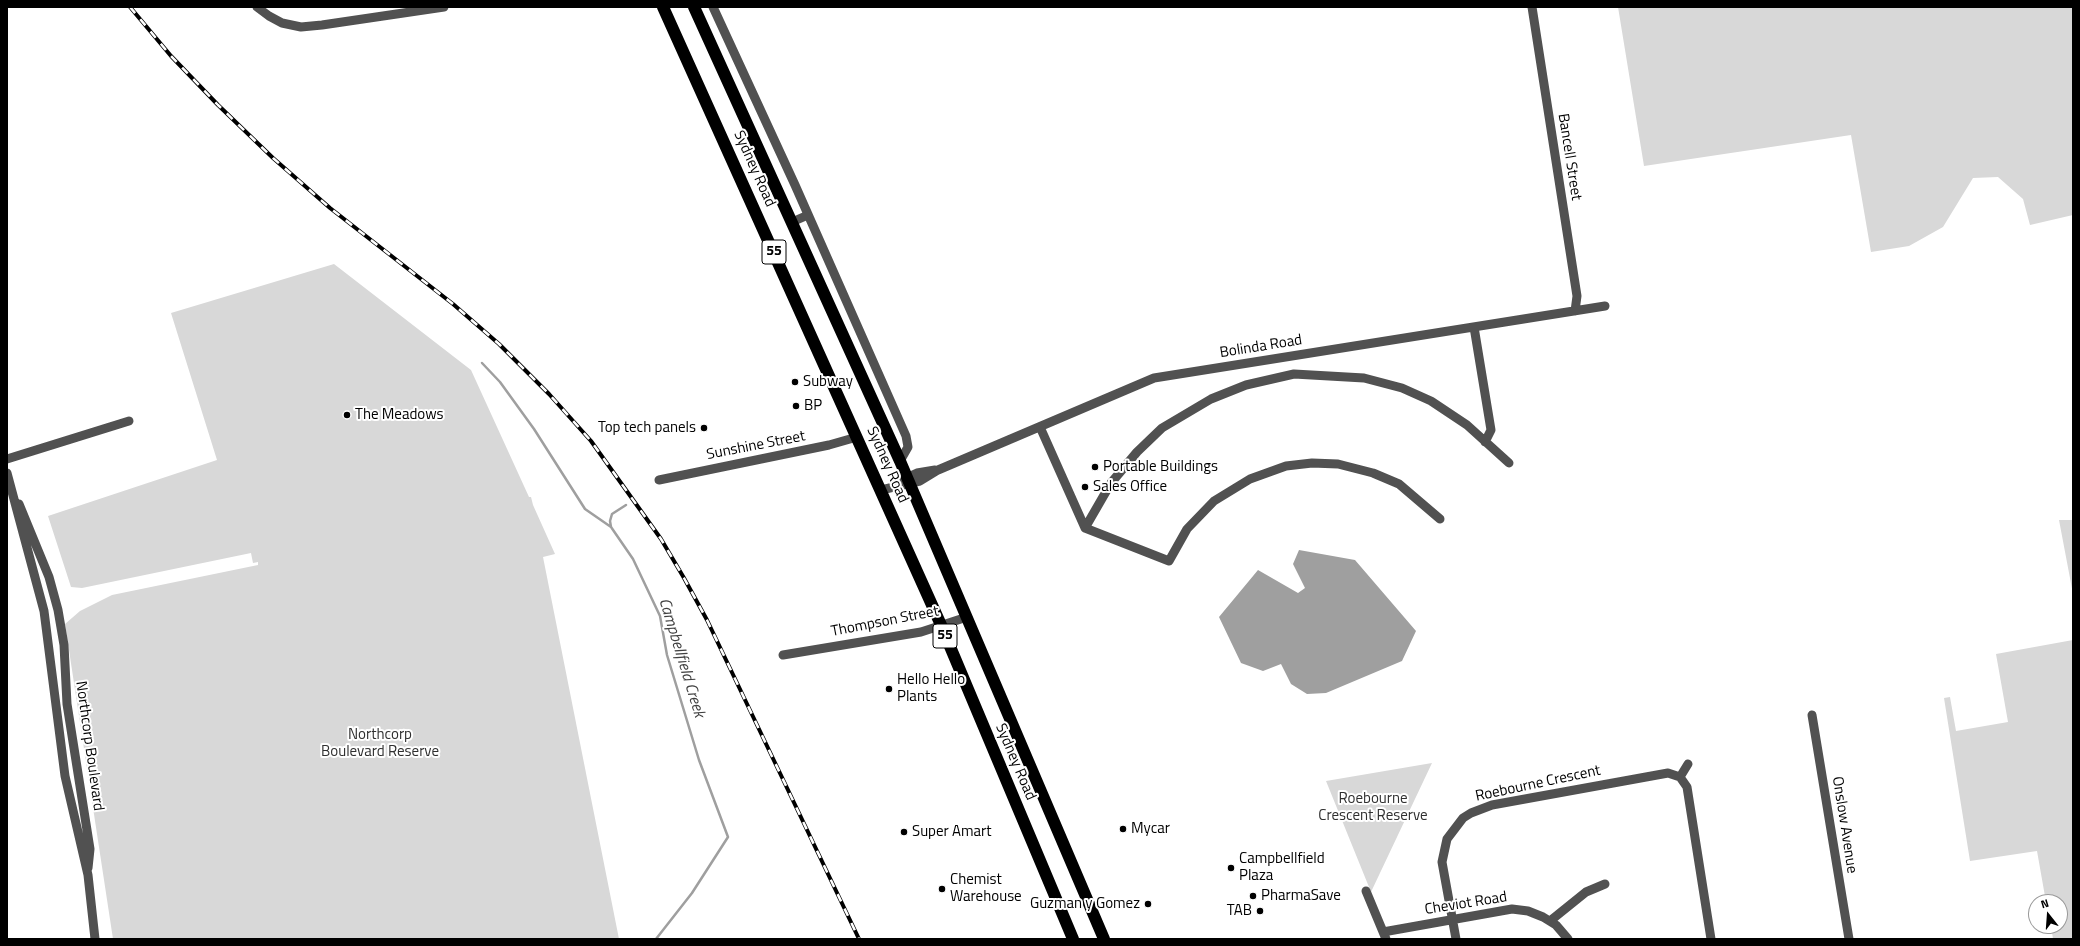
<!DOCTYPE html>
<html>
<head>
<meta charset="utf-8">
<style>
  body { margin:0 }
  #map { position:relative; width:2080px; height:946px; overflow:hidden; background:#fff; font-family:"Titillium Web",sans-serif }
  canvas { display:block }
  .frame { position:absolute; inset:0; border:8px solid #000; pointer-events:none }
  .north { position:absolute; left:2028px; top:894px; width:40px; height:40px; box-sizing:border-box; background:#fff; border:1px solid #999; border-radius:50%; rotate:343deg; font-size:11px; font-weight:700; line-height:16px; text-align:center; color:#000 }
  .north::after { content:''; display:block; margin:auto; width:14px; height:18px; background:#000; clip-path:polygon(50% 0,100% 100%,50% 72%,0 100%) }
</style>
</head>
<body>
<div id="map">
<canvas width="2080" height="946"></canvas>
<div class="frame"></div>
<div class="north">N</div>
</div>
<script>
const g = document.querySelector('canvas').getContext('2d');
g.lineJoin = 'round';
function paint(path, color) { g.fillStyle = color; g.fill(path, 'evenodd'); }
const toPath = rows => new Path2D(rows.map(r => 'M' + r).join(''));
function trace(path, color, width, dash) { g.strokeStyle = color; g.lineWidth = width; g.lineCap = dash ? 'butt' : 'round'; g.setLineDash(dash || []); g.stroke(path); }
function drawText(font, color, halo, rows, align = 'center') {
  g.font = font + ' "Titillium Web",sans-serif'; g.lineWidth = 4; g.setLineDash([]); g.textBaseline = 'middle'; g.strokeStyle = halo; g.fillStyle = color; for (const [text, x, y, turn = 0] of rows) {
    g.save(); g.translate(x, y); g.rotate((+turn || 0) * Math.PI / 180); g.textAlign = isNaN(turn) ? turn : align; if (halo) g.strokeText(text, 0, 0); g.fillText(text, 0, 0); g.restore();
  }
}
const green = toPath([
  [1618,7,2073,7,2073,215,2030,225,2023,199,1998,177,1973,178,1943,227,1909,246,1871,252,1851,135,1644,166],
  [334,264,471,370,529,497,531,497,533,505,555,554,543,557,619,939,113,939,65,624,80,611,112,595,258,565,258,562,253,563,251,553,82,588,71,587,48,516,217,460,171,313],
  [2059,520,2073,520,2073,594],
  [2073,640,2073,939,2053,939,2051,926,2060,926,2060,902,2046,902,2037,851,1970,861,1944,698,1950,697,1956,731,2008,722,1996,654],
  [1432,763,1371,892,1326,781]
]);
const water = toPath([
  [1299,550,1355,560,1416,631,1402,661,1326,693,1307,694,1291,684,1281,664,1263,671,1241,663,1219,617,1258,570,1298,593,1305,588,1293,564]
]);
const stream = toPath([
  [482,363,500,382,534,429,585,509,611,527,633,559,660,616,667,655,699,760,728,837,692,893,656,939],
  [611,527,610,521,612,514,626,505]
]);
const minor = toPath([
  [257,7,269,16,282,23,301,27,322,25,444,7],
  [713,7,795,185,906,436,908,447,900,461],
  [1532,7,1577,296,1575,311],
  [792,222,808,215],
  [1474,327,1491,430,1485,442],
  [1040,427,1085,528],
  [7,459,129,421],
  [7,473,44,611,65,776,88,875,95,939],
  [659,480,829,445,857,437],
  [902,480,917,473,935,470],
  [881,490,920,481,938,470,1154,378,1605,306],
  [19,504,49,577,58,610,64,645,67,704,90,849,88,868],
  [1085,528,1111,483,1137,452,1162,428,1211,399,1246,385,1294,374,1364,378,1402,388,1431,401,1467,425,1509,463],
  [1085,528,1169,561,1187,529,1214,501,1250,479,1286,466,1312,463,1338,464,1373,473,1399,484,1440,519],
  [783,655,921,632,967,617],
  [1812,715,1849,939],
  [1680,777,1688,764],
  [1366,891,1386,939],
  [1550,921,1586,892,1605,884],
  [1383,932,1512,909,1528,911,1543,917,1556,925,1568,939],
  [1456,939,1442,862,1447,839,1463,818,1471,813,1492,805,1668,773,1680,777,1687,787,1711,939]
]);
const highway = toPath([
  [663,7,941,625,1073,939],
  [694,7,900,461,1104,939]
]);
const rail = toPath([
  [130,7,171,56,218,105,273,158,330,208,453,304,499,344,549,394,591,441,661,539,684,578,707,620,859,939]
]);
const markers = [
  [795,382,4,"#000"],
  [796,406,4,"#000"],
  [347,415,4,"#000"],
  [704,428,4,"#000"],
  [1095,467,4,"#000"],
  [1085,487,4,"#000"],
  [889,689,4,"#000"],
  [1123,829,4,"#000"],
  [904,832,4,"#000"],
  [1231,868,4,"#000"],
  [942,889,4,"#000"],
  [1253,896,4,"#000"],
  [1148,904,4,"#000"],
  [1260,911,4,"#000"]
];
const shields = [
  [774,252,24],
  [945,636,24]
];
const shieldNames = [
  ["55",774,252],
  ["55",945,636]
];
const streetNames = [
  ["Bancell Street",1569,157,81],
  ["Sydney Road",754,169,66],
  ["Bolinda Road",1261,347,-9],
  ["Sunshine Street",756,446,-11],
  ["Sydney Road",887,465,66],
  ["Thompson Street",885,622,-11],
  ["Northcorp Boulevard",89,746,82],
  ["Sydney Road",1015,762,67],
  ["Roebourne Crescent",1538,784,-12],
  ["Onslow Avenue",1844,825,81],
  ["Cheviot Road",1466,904,-9]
];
const poiNames = [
  ["Subway",803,382],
  ["BP",804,406],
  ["The Meadows",355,415],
  ["Top tech panels",696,428,"right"],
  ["Portable Buildings",1103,467],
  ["Sales Office",1093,487],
  ["Hello Hello",897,680],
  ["Plants",897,697],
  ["Mycar",1131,829],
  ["Super Amart",912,832],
  ["Campbellfield",1239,859],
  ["Plaza",1239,876],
  ["Chemist",950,880],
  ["Warehouse",950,897],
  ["PharmaSave",1261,896],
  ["Guzman y Gomez",1140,904,"right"],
  ["TAB",1252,911,"right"]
];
const parkNames = [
  ["Northcorp",380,735],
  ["Boulevard Reserve",380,752],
  ["Roebourne",1373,799],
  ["Crescent Reserve",1373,816]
];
const waterNames = [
  ["Campbellfield Creek",681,658,73]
];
paint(green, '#d8d8d8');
paint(water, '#9f9f9f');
trace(stream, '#9f9f9f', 2.5);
trace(minor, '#515151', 9);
trace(highway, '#000', 12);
trace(rail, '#000', 4);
trace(rail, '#fff', 2.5, [8]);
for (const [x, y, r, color] of markers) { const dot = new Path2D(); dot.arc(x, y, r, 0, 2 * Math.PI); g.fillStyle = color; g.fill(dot); trace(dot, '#fff', 1.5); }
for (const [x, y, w] of shields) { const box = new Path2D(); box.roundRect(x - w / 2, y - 12, w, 24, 3); g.fillStyle = '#fff'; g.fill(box); trace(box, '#000', 1); }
drawText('bold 14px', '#000', null, shieldNames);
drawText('15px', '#000', '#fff', streetNames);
drawText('15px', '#000', '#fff', poiNames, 'left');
drawText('15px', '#2f2f2f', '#fff', parkNames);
drawText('italic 16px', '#404040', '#fff', waterNames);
</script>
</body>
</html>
